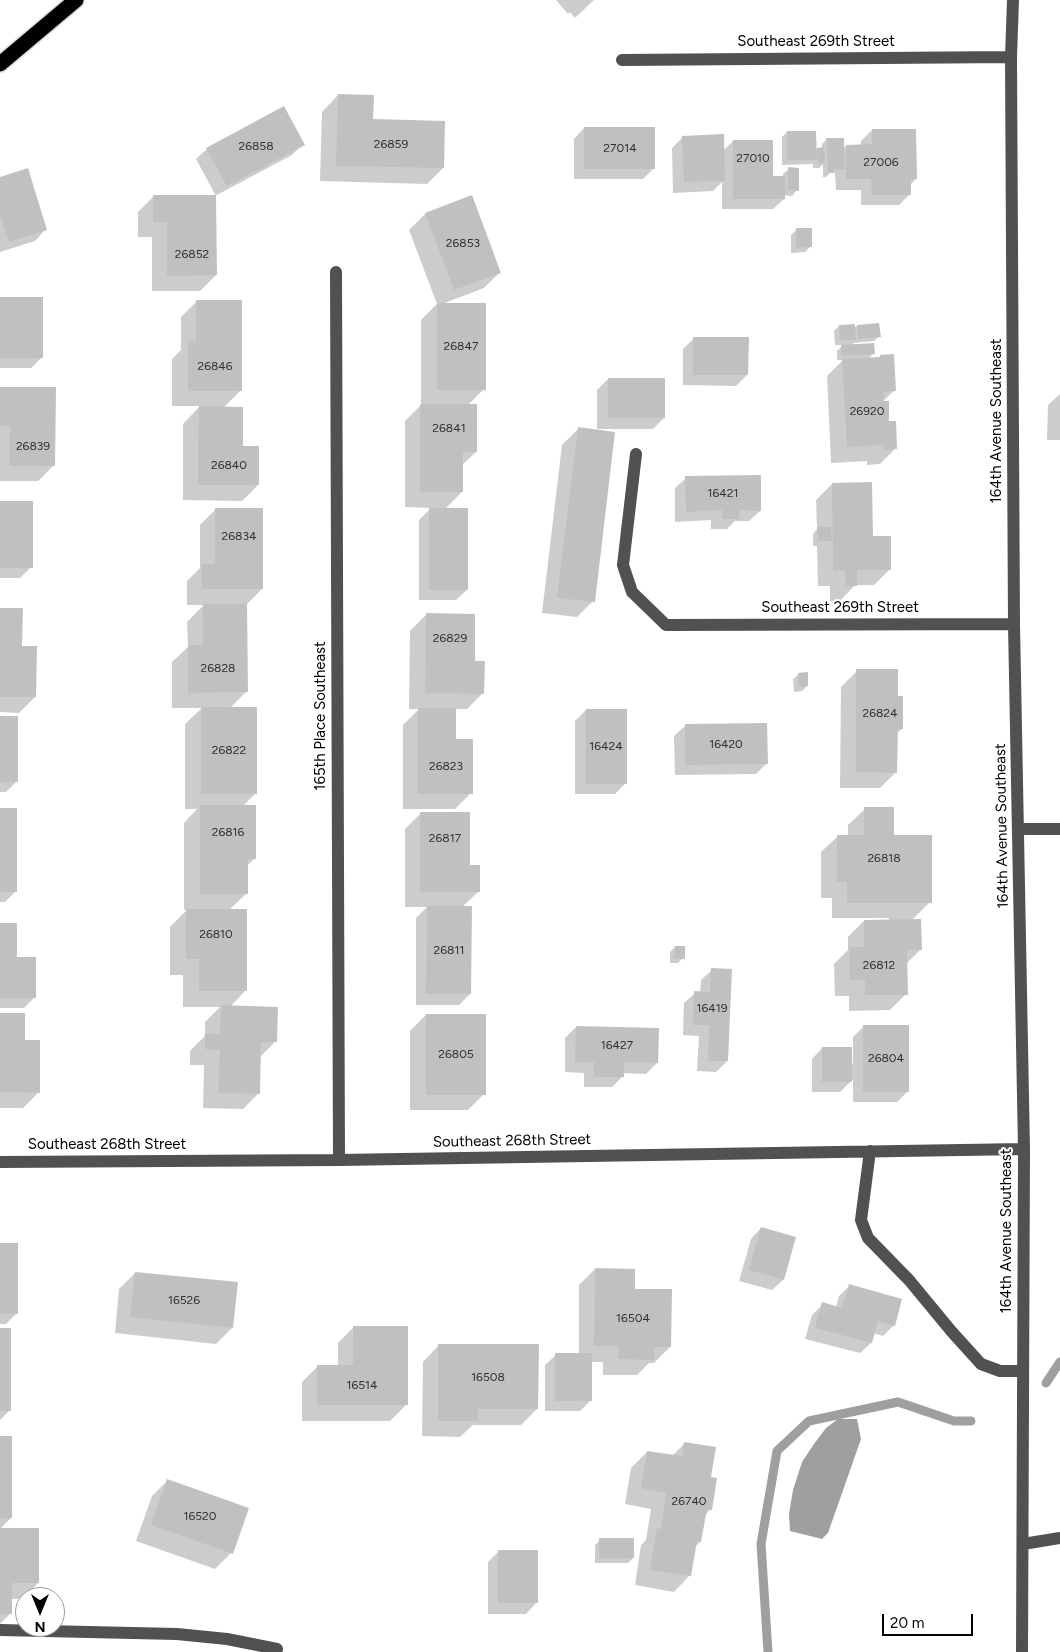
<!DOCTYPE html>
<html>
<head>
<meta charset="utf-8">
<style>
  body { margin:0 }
  #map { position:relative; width:1060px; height:1652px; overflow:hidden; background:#fff; font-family:Figtree,sans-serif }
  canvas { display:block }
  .north { position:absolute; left:15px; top:1587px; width:50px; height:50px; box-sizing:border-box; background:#fff; border:1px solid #999; border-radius:50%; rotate:180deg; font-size:14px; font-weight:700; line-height:20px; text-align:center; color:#000 }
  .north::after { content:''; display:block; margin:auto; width:18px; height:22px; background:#000; clip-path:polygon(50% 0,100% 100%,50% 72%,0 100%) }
  .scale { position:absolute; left:882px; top:1614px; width:91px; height:22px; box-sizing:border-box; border:2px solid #000; border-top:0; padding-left:6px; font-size:15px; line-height:18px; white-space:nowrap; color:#000; -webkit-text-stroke:4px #fff; paint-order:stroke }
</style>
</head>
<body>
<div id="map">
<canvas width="1060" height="1652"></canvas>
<div class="north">N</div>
<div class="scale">20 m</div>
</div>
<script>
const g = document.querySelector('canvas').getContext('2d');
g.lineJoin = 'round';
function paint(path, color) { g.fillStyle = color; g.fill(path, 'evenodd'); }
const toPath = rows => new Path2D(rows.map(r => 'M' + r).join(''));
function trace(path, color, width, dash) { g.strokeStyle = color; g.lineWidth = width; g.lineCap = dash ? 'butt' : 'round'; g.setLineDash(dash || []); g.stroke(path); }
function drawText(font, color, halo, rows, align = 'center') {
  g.font = font + ' Figtree,sans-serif'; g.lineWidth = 4; g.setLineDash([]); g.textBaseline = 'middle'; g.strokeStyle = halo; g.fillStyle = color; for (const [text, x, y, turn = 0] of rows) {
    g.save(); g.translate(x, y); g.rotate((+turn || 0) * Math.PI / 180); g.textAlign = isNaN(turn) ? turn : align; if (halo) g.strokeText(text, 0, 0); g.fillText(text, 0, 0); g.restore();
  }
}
const water = toPath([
  [838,1419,857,1419,861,1439,828,1533,822,1539,790,1531,789,1514,793,1490,802,1462,814,1444,826,1428]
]);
const shadow = toPath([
  [556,0,594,0,575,18,570,12,568,14],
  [338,95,372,121,443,168,427,184,320,181,322,112],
  [584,128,654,168,643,179,574,179,574,139],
  [872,130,916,179,910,185,910,194,899,205,861,205,861,190,836,190,835,173,830,173,826,177,823,177,823,164,819,168,813,168,813,164,782,165,782,137,787,132,815,149,822,149,822,144,827,139,843,149,846,146,861,146,861,141],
  [683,137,723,151,733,141,772,177,783,177,783,174,789,169,797,190,792,196,784,195,784,199,773,209,722,209,722,182,713,191,673,193,672,148],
  [303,144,292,155,215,196,216,275,200,291,152,291,152,237,138,237,138,212,154,196,216,196,196,159,207,149],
  [0,178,45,230,35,241,0,252],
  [425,214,500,272,484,288,442,304,484,389,468,405,476,452,462,465,462,492,445,509,467,590,456,600,419,600,419,520,431,508,405,507,405,421,421,405,421,320,437,304,409,230],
  [796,230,810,247,805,252,791,253,791,235],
  [0,299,42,357,31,368,0,368],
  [197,301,241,390,223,408,242,447,258,485,242,501,183,500,183,424,200,406,172,406,172,359,181,350,181,317],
  [839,326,854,328,857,326,880,336,874,341,853,343,854,345,873,354,868,359,878,359,881,356,894,391,882,402,896,448,880,464,867,465,867,461,831,463,827,376,843,360,837,360,837,351,843,345,835,345,834,331],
  [694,338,747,375,736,386,683,385,683,349],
  [608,379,664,418,653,429,597,429,597,390],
  [0,388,54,465,38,481,0,481],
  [1060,394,1060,440,1047,440,1048,405],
  [578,429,593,601,577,617,542,613,562,445],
  [686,478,760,511,749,521,735,521,727,529,711,529,711,520,675,522,675,488],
  [832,484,872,538,890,569,874,585,855,585,840,601,830,601,830,586,818,586,817,546,813,546,813,534,817,529,816,500],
  [0,503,31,567,20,578,0,578],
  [216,509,262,589,246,605,247,691,230,708,256,793,242,807,255,858,246,867,246,894,229,910,245,991,230,1007,276,1041,259,1058,259,1093,243,1109,203,1108,204,1065,190,1065,190,1051,205,1036,205,1022,220,1007,183,1007,183,975,170,975,170,927,187,910,184,910,184,823,197,809,185,809,185,724,202,708,172,708,172,662,188,647,187,622,204,605,187,605,187,581,200,568,200,525],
  [0,609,21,647,35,697,19,713,0,712],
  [426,615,473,663,483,693,467,709,455,709,455,740,471,793,455,809,403,809,403,725,419,709,409,709,410,631],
  [857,671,902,729,896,734,896,772,880,788,840,788,841,687],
  [799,674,807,686,802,691,794,692,793,679],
  [586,710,626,783,615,794,575,794,575,721],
  [0,717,17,781,6,792,0,792],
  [685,726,767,763,756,774,675,775,674,736],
  [865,809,893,836,930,902,912,920,920,950,906,964,906,994,890,1010,849,1011,849,996,835,996,834,964,848,950,848,937,864,921,889,921,889,918,832,918,832,898,821,898,821,852,838,836,848,836,848,825],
  [0,810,16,891,5,902,0,902],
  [421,813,469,866,479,891,462,907,470,994,459,1005,416,1005,416,918,427,907,405,907,405,829],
  [0,924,35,997,24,1008,0,1008],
  [675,947,683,958,678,963,670,963,670,952],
  [712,970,727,1061,716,1072,697,1071,699,1036,683,1035,684,1003,695,993,700,993,701,980],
  [0,1014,24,1042,39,1092,23,1108,0,1108],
  [426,1015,484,1094,468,1110,410,1110,410,1031],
  [864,1026,908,1091,897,1102,853,1102,853,1079,840,1092,812,1092,812,1059,822,1048,853,1064,853,1037],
  [576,1027,657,1029,657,1063,646,1074,622,1073,622,1077,612,1087,584,1087,584,1073,565,1072,565,1038],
  [761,1228,783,1280,772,1290,739,1281,751,1239],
  [0,1245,17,1313,6,1324,0,1324],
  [595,1269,634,1290,670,1347,654,1363,649,1363,637,1375,603,1375,603,1362,591,1362,591,1400,580,1411,545,1411,545,1365,556,1355,579,1355,579,1285],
  [135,1273,232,1328,216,1344,115,1333,119,1289],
  [849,1286,894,1325,883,1336,873,1333,871,1343,860,1353,805,1339,812,1315,823,1304,836,1307,839,1296],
  [354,1327,406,1405,390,1421,302,1421,302,1382,318,1366,338,1366,338,1343],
  [0,1329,10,1410,0,1420],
  [439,1345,537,1409,521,1425,473,1425,460,1437,422,1436,423,1362],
  [0,1438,11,1518,0,1529],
  [685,1443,710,1478,711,1509,705,1515,700,1542,695,1547,690,1575,674,1592,635,1585,641,1545,646,1540,651,1509,625,1504,631,1468,647,1452,672,1456],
  [168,1480,231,1553,215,1569,136,1541,152,1496],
  [0,1529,38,1583,22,1599,11,1599,11,1613,0,1624],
  [600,1540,633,1558,628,1563,595,1563,595,1545],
  [499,1551,536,1603,526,1614,488,1614,488,1562]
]);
const stream = toPath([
  [1046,1383,1060,1362],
  [768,1652,761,1544,777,1451,809,1421,898,1402,954,1421,971,1421]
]);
const building = toPath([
  [338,94,374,95,373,119,445,121,444,168,336,166],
  [284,106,305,145,227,186,206,148],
  [584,127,655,127,655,169,584,169],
  [872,129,916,129,917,179,911,179,911,195,872,195,871,179,846,179,846,145,872,144],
  [787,131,816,131,817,160,787,160],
  [724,134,725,181,684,182,682,136],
  [826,138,844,138,845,169,833,169,833,172,828,172],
  [733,140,773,140,773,176,785,176,785,199,733,199],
  [824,147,825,163,818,164,817,148],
  [788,167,799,168,799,191,788,190],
  [28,168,47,230,9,242,0,215,0,177],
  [153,195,216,195,217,275,167,276,167,222,153,222],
  [472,195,501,273,454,290,425,213],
  [796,228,812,228,812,247,796,248],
  [0,297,43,297,43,358,0,358],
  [196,300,242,300,242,391,188,391,188,341,196,341],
  [437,303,486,303,486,390,437,390],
  [879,323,881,337,858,339,857,325],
  [855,324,856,340,840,340,839,325],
  [693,337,749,337,748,375,693,375],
  [874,343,875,354,842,356,841,345],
  [894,354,896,391,884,392,884,401,889,401,889,421,896,421,897,449,883,450,883,445,847,447,842,359,880,357,880,355],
  [608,378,665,378,665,418,608,418],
  [0,387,56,387,55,466,10,466,10,426,0,426],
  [420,404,477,404,477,452,463,452,463,492,420,492],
  [199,406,243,407,243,446,259,446,259,485,198,485],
  [578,427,615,432,595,602,557,598],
  [761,475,761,511,739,510,739,519,722,519,722,510,686,512,685,476],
  [872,482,873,536,891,536,891,570,857,570,857,586,846,586,845,570,833,571,832,483],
  [0,501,33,501,33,568,0,568],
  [215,508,263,508,263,589,202,589,202,564,215,564],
  [429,508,468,508,468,590,429,590],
  [817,527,831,527,832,541,818,541],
  [203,604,247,604,248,692,188,693,188,645,203,645],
  [0,608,23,608,22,646,37,646,36,697,0,697],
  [426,613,475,614,475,661,485,661,484,694,425,693],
  [856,669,898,669,898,696,903,696,903,729,898,729,897,773,856,772],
  [808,672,808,686,799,687,798,673],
  [201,707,257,707,257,794,201,794],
  [418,708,456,708,456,739,473,739,473,794,418,794],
  [586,709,627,709,627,784,586,784],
  [0,716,18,716,18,782,0,782],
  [767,723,768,764,685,765,685,724],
  [200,805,256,805,256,859,248,859,248,894,200,894],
  [864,807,894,807,894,835,932,835,932,903,847,903,847,882,837,882,837,835,864,835],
  [0,808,17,808,17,892,0,892],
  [420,812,470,812,470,865,480,865,480,892,420,892],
  [427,906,472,906,471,994,426,994],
  [186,909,247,909,247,991,199,991,199,959,186,959],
  [921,919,922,950,907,950,908,995,865,995,865,980,850,980,850,947,864,947,864,920],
  [0,923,17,923,17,957,36,957,36,998,0,998],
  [675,946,685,946,685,959,674,959],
  [711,968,732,969,728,1061,708,1061,709,1025,693,1025,694,991,710,992],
  [221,1005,278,1007,277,1042,261,1042,260,1094,218,1093,220,1050,205,1049,205,1034,220,1034],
  [0,1013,25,1013,25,1040,40,1040,40,1093,0,1092],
  [426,1014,486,1014,486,1095,426,1095],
  [863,1025,909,1025,909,1092,863,1092],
  [576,1026,659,1028,658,1063,624,1062,624,1077,594,1077,594,1062,575,1062],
  [822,1047,852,1047,852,1082,822,1082],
  [761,1227,796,1237,784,1280,749,1270],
  [0,1243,18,1243,18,1314,0,1314],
  [595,1268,635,1269,635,1289,672,1289,671,1347,654,1347,654,1360,618,1359,618,1346,594,1346],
  [135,1272,238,1282,233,1328,130,1317],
  [849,1284,902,1299,895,1326,878,1321,872,1343,815,1328,822,1302,842,1308],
  [353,1326,408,1326,408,1405,317,1405,317,1365,353,1365],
  [0,1328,11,1328,11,1411,0,1411],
  [438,1344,539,1344,538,1409,478,1409,478,1421,438,1421],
  [555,1353,592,1353,592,1401,555,1401],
  [0,1436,12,1436,12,1518,0,1518],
  [684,1442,716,1447,711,1477,717,1478,712,1510,707,1509,701,1542,697,1541,691,1576,650,1570,657,1528,661,1529,666,1493,641,1488,647,1451,682,1456],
  [167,1479,249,1508,233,1554,151,1525],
  [0,1528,39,1528,39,1583,12,1583,12,1614,0,1614],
  [599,1538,634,1538,634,1558,599,1558],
  [498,1550,538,1550,538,1603,498,1603]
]);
const minor = toPath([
  [1013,0,1011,57,1014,624,1024,1149,1022,1652],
  [622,60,1011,57],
  [336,272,339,1160],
  [636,454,623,565,632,592,666,625,1014,624],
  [1018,829,1060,829],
  [870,1151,861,1220,868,1238,909,1280,952,1332,981,1364,1000,1371,1023,1371],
  [0,1162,339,1160,1024,1149],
  [1023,1544,1060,1538],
  [0,1630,177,1634,227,1639,277,1649]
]);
const highway = toPath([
  [0,64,76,0]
]);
const numberNames = [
  ["26859",391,144],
  ["26858",256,146],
  ["27014",620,148],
  ["27010",753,158],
  ["27006",881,162],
  ["26853",463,243],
  ["26852",192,254],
  ["26847",461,346],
  ["26846",215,366],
  ["26920",867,411],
  ["26841",449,428],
  ["26839",33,446],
  ["26840",229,465],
  ["16421",723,493],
  ["26834",239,536],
  ["26829",450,638],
  ["26828",218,668],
  ["26824",880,713],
  ["16420",726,744],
  ["16424",606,746],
  ["26822",229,750],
  ["26823",446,766],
  ["26816",228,832],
  ["26817",445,838],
  ["26818",884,858],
  ["26810",216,934],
  ["26811",449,950],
  ["26812",879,965],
  ["16419",712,1008],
  ["16427",617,1045],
  ["26805",456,1054],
  ["26804",886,1058],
  ["16526",184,1300],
  ["16504",633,1318],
  ["16508",488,1377],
  ["16514",362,1385],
  ["26740",689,1501],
  ["16520",200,1516]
];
const streetNames = [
  ["Southeast 269th Street",816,42],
  ["164th Avenue Southeast",997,421,-90],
  ["Southeast 269th Street",840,608],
  ["165th Place Southeast",321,716,-90],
  ["164th Avenue Southeast",1002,826,-91],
  ["Southeast 268th Street",512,1141,-1],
  ["Southeast 268th Street",107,1145],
  ["164th Avenue Southeast",1007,1231,-90]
];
paint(water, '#9f9f9f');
paint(shadow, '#0003');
trace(stream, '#9f9f9f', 9);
paint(building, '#c0c0c0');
trace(highway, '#dbdbdb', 18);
trace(minor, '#515151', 12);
trace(highway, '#000', 15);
drawText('12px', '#303030', null, numberNames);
drawText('15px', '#000', '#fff', streetNames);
</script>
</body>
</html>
